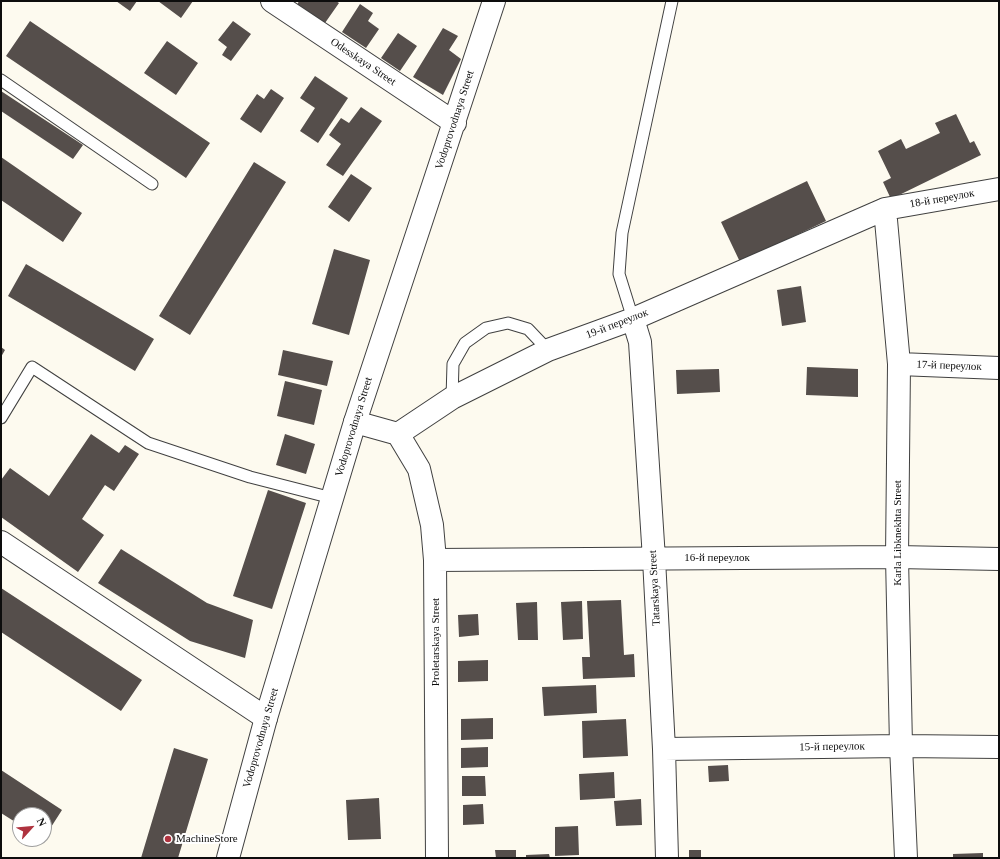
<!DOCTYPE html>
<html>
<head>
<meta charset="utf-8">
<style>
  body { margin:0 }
  #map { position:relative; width:1000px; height:859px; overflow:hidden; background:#fdfaef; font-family:"Times New Roman",serif }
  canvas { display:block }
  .frame { position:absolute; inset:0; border:2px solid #0d0d0d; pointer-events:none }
  .north { position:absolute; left:12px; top:807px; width:40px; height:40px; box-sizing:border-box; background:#fff; border:1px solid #9e9e9e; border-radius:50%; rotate:63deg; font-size:11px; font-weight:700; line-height:16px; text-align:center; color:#0d0d0d }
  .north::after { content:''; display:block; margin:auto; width:14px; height:18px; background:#af333f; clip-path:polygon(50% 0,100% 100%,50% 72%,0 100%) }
</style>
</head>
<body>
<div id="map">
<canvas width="1000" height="859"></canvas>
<div class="frame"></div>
<div class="north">N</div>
</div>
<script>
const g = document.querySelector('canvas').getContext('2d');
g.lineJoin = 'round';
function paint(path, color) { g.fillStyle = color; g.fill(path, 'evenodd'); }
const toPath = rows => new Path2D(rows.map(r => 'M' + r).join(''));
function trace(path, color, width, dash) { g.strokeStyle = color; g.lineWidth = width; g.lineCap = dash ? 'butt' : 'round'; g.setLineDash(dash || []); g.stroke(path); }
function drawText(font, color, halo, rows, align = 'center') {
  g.font = font + ' "Times New Roman",serif'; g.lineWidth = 4; g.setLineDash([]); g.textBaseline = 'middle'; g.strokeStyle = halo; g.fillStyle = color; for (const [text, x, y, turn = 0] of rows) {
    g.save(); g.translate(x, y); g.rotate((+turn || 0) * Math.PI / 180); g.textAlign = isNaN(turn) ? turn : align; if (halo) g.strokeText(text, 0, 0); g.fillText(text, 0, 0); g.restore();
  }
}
const building = toPath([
  [116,1,137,1,130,11],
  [158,1,193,1,181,18],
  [299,1,336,1,339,3,325,23,297,5],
  [360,4,373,13,368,21,379,29,366,48,342,32],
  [30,21,210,143,186,178,6,56],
  [233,21,251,34,231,61,222,55,227,47,218,40],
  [443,28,458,36,449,50,461,59,443,95,413,77],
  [398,33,417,46,400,71,381,58],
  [167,41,198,63,176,95,144,73],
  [315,76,348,98,318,143,300,131,315,108,300,98],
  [271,89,284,98,261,133,240,119,257,94,264,99],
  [1,91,83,145,73,159,1,111],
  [361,107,382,121,343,176,326,165,341,144,329,135,341,118,349,123],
  [956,114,970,143,974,141,981,155,891,199,883,182,891,178,878,151,901,139,906,149,940,133,935,123],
  [1,157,82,213,63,242,1,200],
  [254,162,286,182,190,335,159,316],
  [351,174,372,188,349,222,328,207],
  [807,181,826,221,740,262,721,222],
  [334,249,370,260,349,335,312,324],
  [26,264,154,339,135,371,8,296],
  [801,286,806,322,782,326,777,290],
  [1,347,5,350,1,357],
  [283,350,333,361,327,386,278,375],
  [807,367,858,369,858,397,806,395],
  [719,369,720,392,677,394,676,370],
  [285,381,322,390,314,425,277,416],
  [91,434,119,453,125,445,139,454,114,491,105,485,82,519,104,535,78,572,1,517,1,480,10,468,49,496],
  [285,434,315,444,306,474,276,465],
  [268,490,306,503,272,609,233,596],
  [121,549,207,603,253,620,245,658,190,641,98,583],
  [1,588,142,680,121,711,1,632],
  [621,600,624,655,634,654,635,677,583,679,582,657,590,657,587,601],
  [582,601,583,639,563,640,561,602],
  [537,602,538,640,518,640,516,603],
  [478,614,479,635,459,637,458,615],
  [488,660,488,681,458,682,458,661],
  [596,685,597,713,544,716,542,687],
  [493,718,493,739,461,740,461,719],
  [626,719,628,756,583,758,582,721],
  [488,747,488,767,461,768,461,748],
  [174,748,208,759,178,858,141,858],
  [728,765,729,781,709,782,708,766],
  [1,770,62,810,44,838,44,815,20,815,20,825,1,813],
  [614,772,615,798,580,800,579,774],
  [462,776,485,776,486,796,462,796],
  [379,798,381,839,348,840,346,800],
  [641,799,642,825,616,826,614,801],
  [483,804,484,824,463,825,463,805],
  [578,826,579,855,555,856,555,827],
  [495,850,516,850,516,858,496,858],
  [689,850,701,850,701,858,689,858],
  [983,853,983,858,953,858,953,854],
  [549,854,550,858,526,858,526,855]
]);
const service = toPath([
  [1,80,152,184],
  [633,319,619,274,622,233,672,1],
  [452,398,453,364,465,343,486,328,508,323,528,329,548,350],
  [1,418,32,367,148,443,250,477,332,498]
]);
const minor = toPath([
  [885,209,899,364,897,557,901,746,906,858],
  [633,319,640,342,654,559,664,749,667,858],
  [899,364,999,368],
  [355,422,398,434,452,398,548,350,633,319,885,209,999,189],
  [398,434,419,469,432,525,435,560,437,858],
  [1,542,266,718],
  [435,560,897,557,999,559],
  [664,749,901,746,999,747]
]);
const tertiary = toPath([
  [272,1,455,123],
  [228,858,266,718,355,422,494,1]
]);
const markers = [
  [168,839,4,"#af333f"]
];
const streetNames = [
  ["Odesskaya Street",363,62,34],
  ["Vodoprovodnaya Street",455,120,-72],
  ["18-й переулок",942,199,-10],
  ["19-й переулок",617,324,-21],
  ["17-й переулок",949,366,2],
  ["Vodoprovodnaya Street",354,427,-73],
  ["Karla Libknekhta Street",898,533,-90],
  ["16-й переулок",717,558],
  ["Tatarskaya Street",655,588,-93],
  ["Proletarskaya Street",436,642,-90],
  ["Vodoprovodnaya Street",261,738,-74],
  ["15-й переулок",832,747,-1]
];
const poiNames = [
  ["MachineStore",176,839]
];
paint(building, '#554e4b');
trace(service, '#404040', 13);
trace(minor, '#404040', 24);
trace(tertiary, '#404040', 24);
trace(service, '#fff', 11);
trace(minor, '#fff', 22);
trace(tertiary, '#fff', 22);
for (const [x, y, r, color] of markers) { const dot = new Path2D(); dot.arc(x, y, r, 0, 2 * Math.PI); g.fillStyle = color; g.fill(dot); trace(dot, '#fff', 1.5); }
drawText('11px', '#0d0d0d', '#fff', streetNames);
drawText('11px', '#0d0d0d', '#fff', poiNames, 'left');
</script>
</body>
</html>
